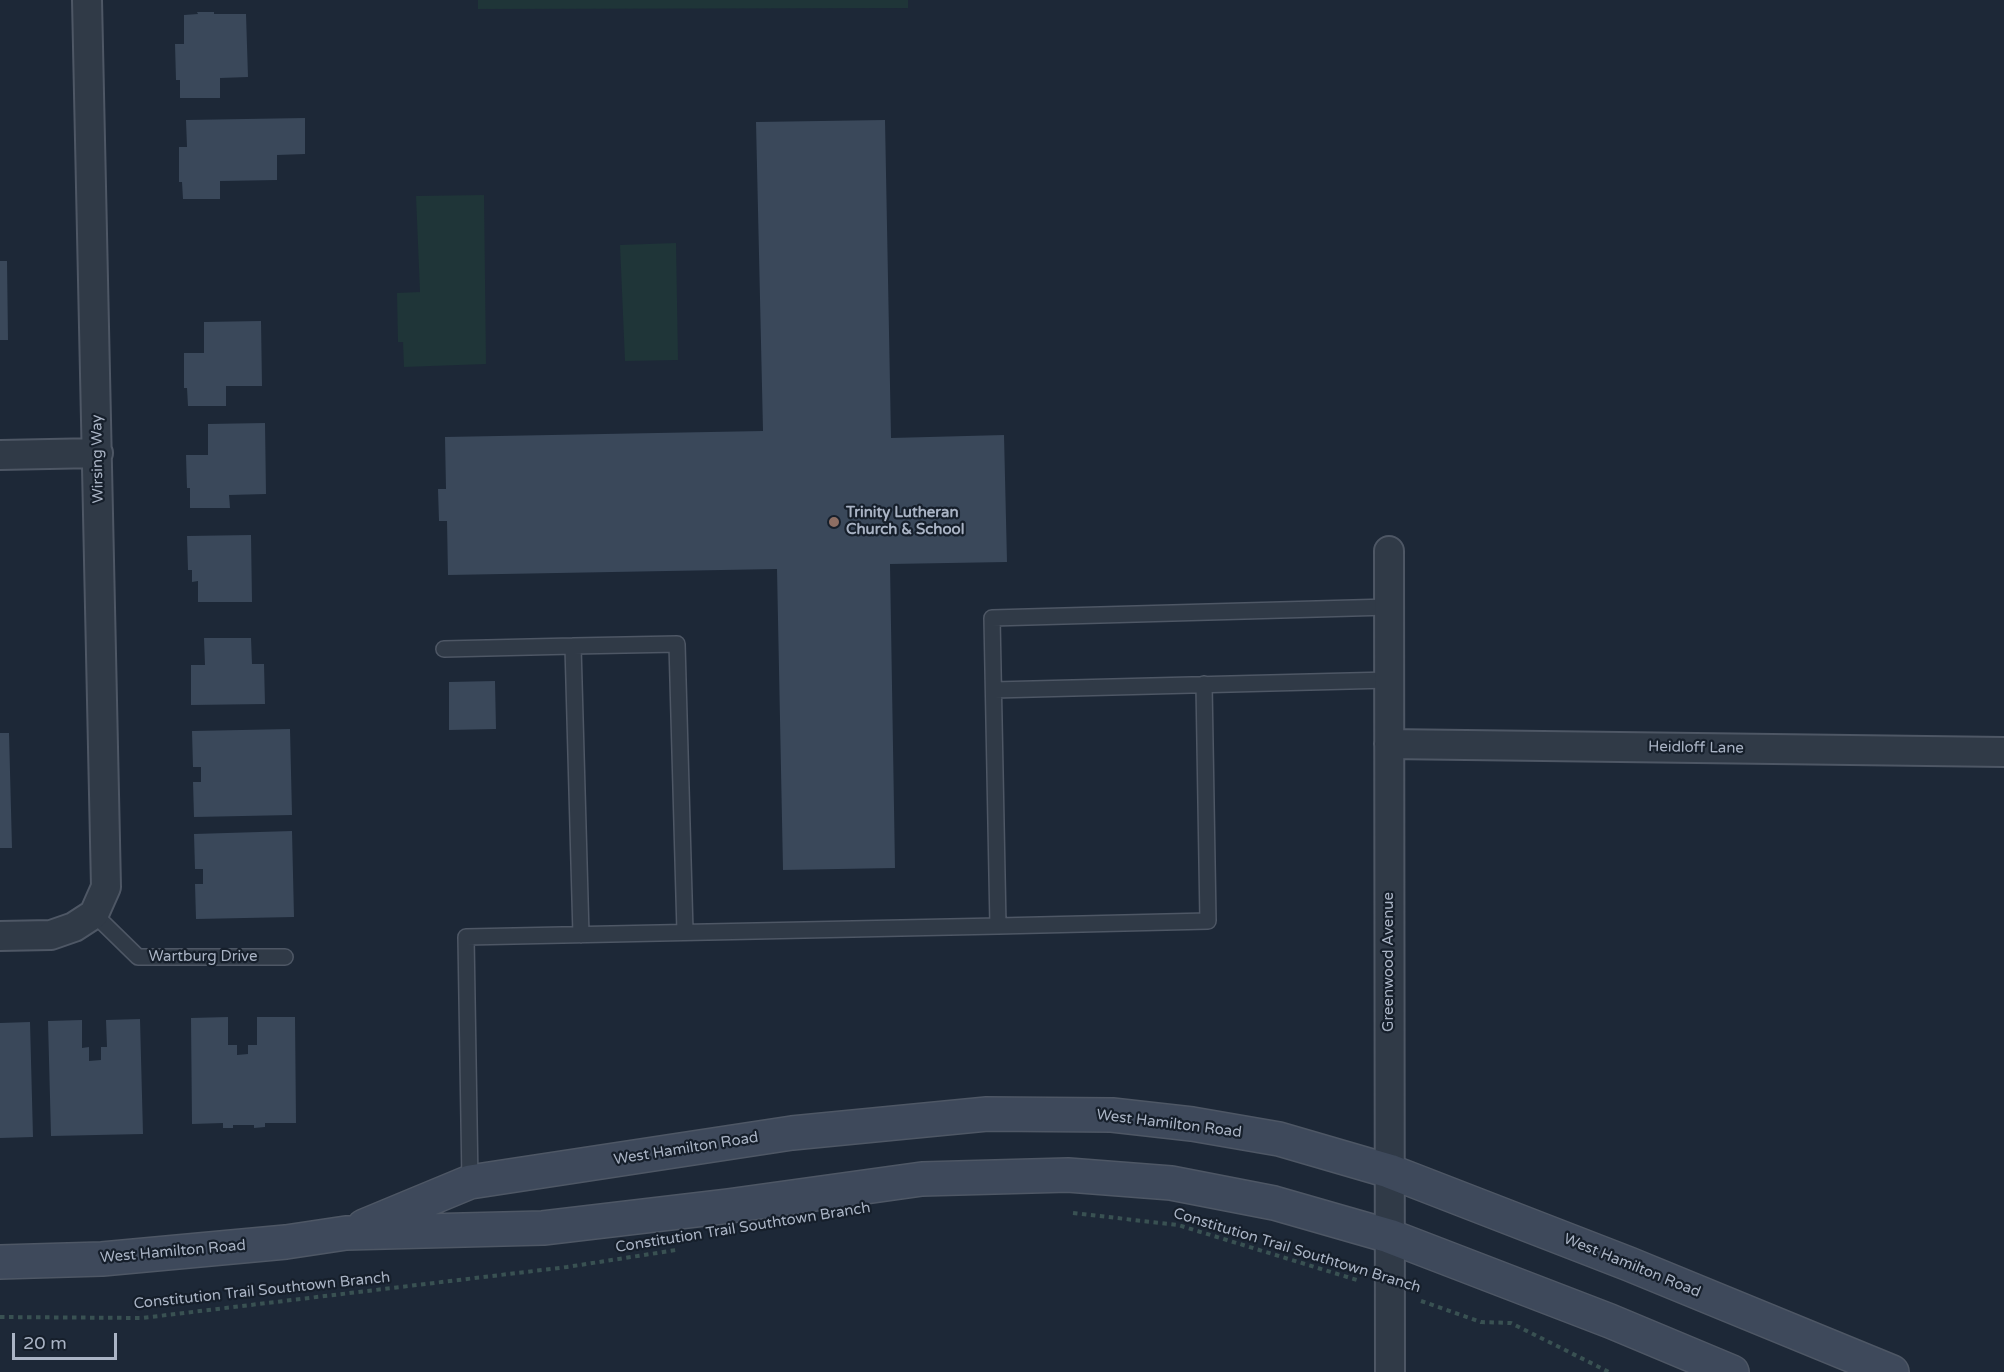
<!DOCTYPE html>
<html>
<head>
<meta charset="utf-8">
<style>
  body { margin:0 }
  #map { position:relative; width:2004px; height:1372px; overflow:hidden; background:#1d2837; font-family:"Varela Round",sans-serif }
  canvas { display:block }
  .scale { position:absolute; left:12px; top:1333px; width:105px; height:27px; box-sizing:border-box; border:3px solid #aab4c5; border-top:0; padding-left:8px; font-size:18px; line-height:21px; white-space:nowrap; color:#aab4c5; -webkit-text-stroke:4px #161f2b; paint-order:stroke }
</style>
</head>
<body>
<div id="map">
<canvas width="2004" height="1372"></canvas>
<div class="scale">20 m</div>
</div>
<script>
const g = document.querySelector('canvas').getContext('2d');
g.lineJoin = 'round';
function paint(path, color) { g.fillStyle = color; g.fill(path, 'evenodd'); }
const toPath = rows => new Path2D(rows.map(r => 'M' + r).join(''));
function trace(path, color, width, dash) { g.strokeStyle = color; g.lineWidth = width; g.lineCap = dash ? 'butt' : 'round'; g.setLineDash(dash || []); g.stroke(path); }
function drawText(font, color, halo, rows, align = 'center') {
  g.font = font + ' "Varela Round",sans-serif'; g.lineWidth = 4.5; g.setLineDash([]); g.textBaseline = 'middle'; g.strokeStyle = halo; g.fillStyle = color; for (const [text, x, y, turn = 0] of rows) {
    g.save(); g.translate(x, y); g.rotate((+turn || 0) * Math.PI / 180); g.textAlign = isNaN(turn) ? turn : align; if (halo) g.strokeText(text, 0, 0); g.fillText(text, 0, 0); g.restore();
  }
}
const green = toPath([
  [478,0,908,0,908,8,478,9],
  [484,195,486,364,404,367,403,342,398,342,397,293,420,292,416,196],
  [676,243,678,360,625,361,620,245]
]);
const building = toPath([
  [197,12,214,12,214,14,246,14,248,77,220,78,220,98,180,98,180,80,176,80,175,44,184,44,184,15,198,14],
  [305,118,305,154,277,155,277,180,220,181,220,199,183,199,182,182,179,182,179,147,187,147,186,120],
  [885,120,891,438,1004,435,1007,562,890,564,895,868,783,870,777,569,448,575,447,521,439,521,438,489,446,489,445,437,763,431,756,122],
  [0,261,7,261,8,340,0,340],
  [261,321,262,386,226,386,226,406,188,406,187,388,184,388,184,353,204,353,204,322],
  [265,423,266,494,229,495,230,508,190,508,190,488,187,488,186,455,208,455,208,424],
  [251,535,252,602,198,602,198,581,192,582,192,570,188,570,187,536],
  [204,638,251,638,252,664,264,664,265,704,191,705,191,665,205,665],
  [495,681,496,729,449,730,449,682],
  [290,729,292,815,194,817,193,782,201,782,201,767,193,767,192,731],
  [0,733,9,733,12,848,0,848],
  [292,831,294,917,196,919,195,884,203,884,203,869,195,869,194,834],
  [228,1017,228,1045,237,1045,237,1055,248,1054,248,1045,257,1045,257,1017,295,1017,296,1123,265,1123,265,1127,254,1128,254,1125,233,1125,233,1128,223,1128,223,1123,192,1124,191,1018],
  [140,1019,143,1134,51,1136,48,1021,82,1020,82,1048,89,1047,89,1061,101,1060,101,1047,107,1047,106,1020],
  [30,1022,33,1137,0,1138,0,1023]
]);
const path = toPath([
  [1073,1213,1178,1225,1357,1280],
  [1421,1301,1481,1322,1511,1323,1609,1372],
  [0,1317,142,1318,567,1267,676,1250]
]);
const service = toPath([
  [444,649,573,646],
  [1204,684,1208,921,998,926,992,618,1389,607],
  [994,690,1389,680],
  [94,914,138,957,285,957],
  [581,935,573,646,677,644,685,932],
  [470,1182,466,937,998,926]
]);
const minor = toPath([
  [0,455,98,453],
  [1389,551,1390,1372],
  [1389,744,2004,752],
  [0,936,51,935,74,927,94,914,106,887,87,0]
]);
const secondary = toPath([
  [364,1226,470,1182,792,1133,987,1114,1112,1115,1192,1124,1279,1139,1389,1171,1629,1264,1892,1372],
  [0,1262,102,1259,286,1242,346,1233,543,1228,729,1206,922,1179,1068,1175,1171,1183,1274,1203,1389,1236,1610,1321,1732,1372]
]);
const markers = [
  [834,522,6,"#8d6e63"]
];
const streetNames = [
  ["Wirsing Way",98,459,-91],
  ["Heidloff Lane",1696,748,1],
  ["Wartburg Drive",203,957],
  ["Greenwood Avenue",1389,962,-90],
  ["West Hamilton Road",1169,1124,7],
  ["West Hamilton Road",686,1149,-9],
  ["Constitution Trail Southtown Branch",743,1228,-9],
  ["Constitution Trail Southtown Branch",1297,1251,17],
  ["West Hamilton Road",173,1252,-5],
  ["West Hamilton Road",1632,1266,22],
  ["Constitution Trail Southtown Branch",262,1291,-6]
];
const poiNames = [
  ["Trinity Lutheran",846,513],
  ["Church & School",846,530]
];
paint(green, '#1f3538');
paint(building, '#3a485a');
trace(service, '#4e5765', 18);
trace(minor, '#4e5765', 32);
trace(secondary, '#4e5765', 36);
trace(path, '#395152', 4, [4.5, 4.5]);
trace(service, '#303a47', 15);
trace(minor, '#303a47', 28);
trace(secondary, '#3e495b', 33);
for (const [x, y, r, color] of markers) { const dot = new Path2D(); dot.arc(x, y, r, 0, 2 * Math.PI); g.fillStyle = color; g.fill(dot); trace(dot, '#161f2b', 2); }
drawText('15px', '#aab4c5', '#161f2b', streetNames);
drawText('bold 15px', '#aab4c5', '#161f2b', poiNames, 'left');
</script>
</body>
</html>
